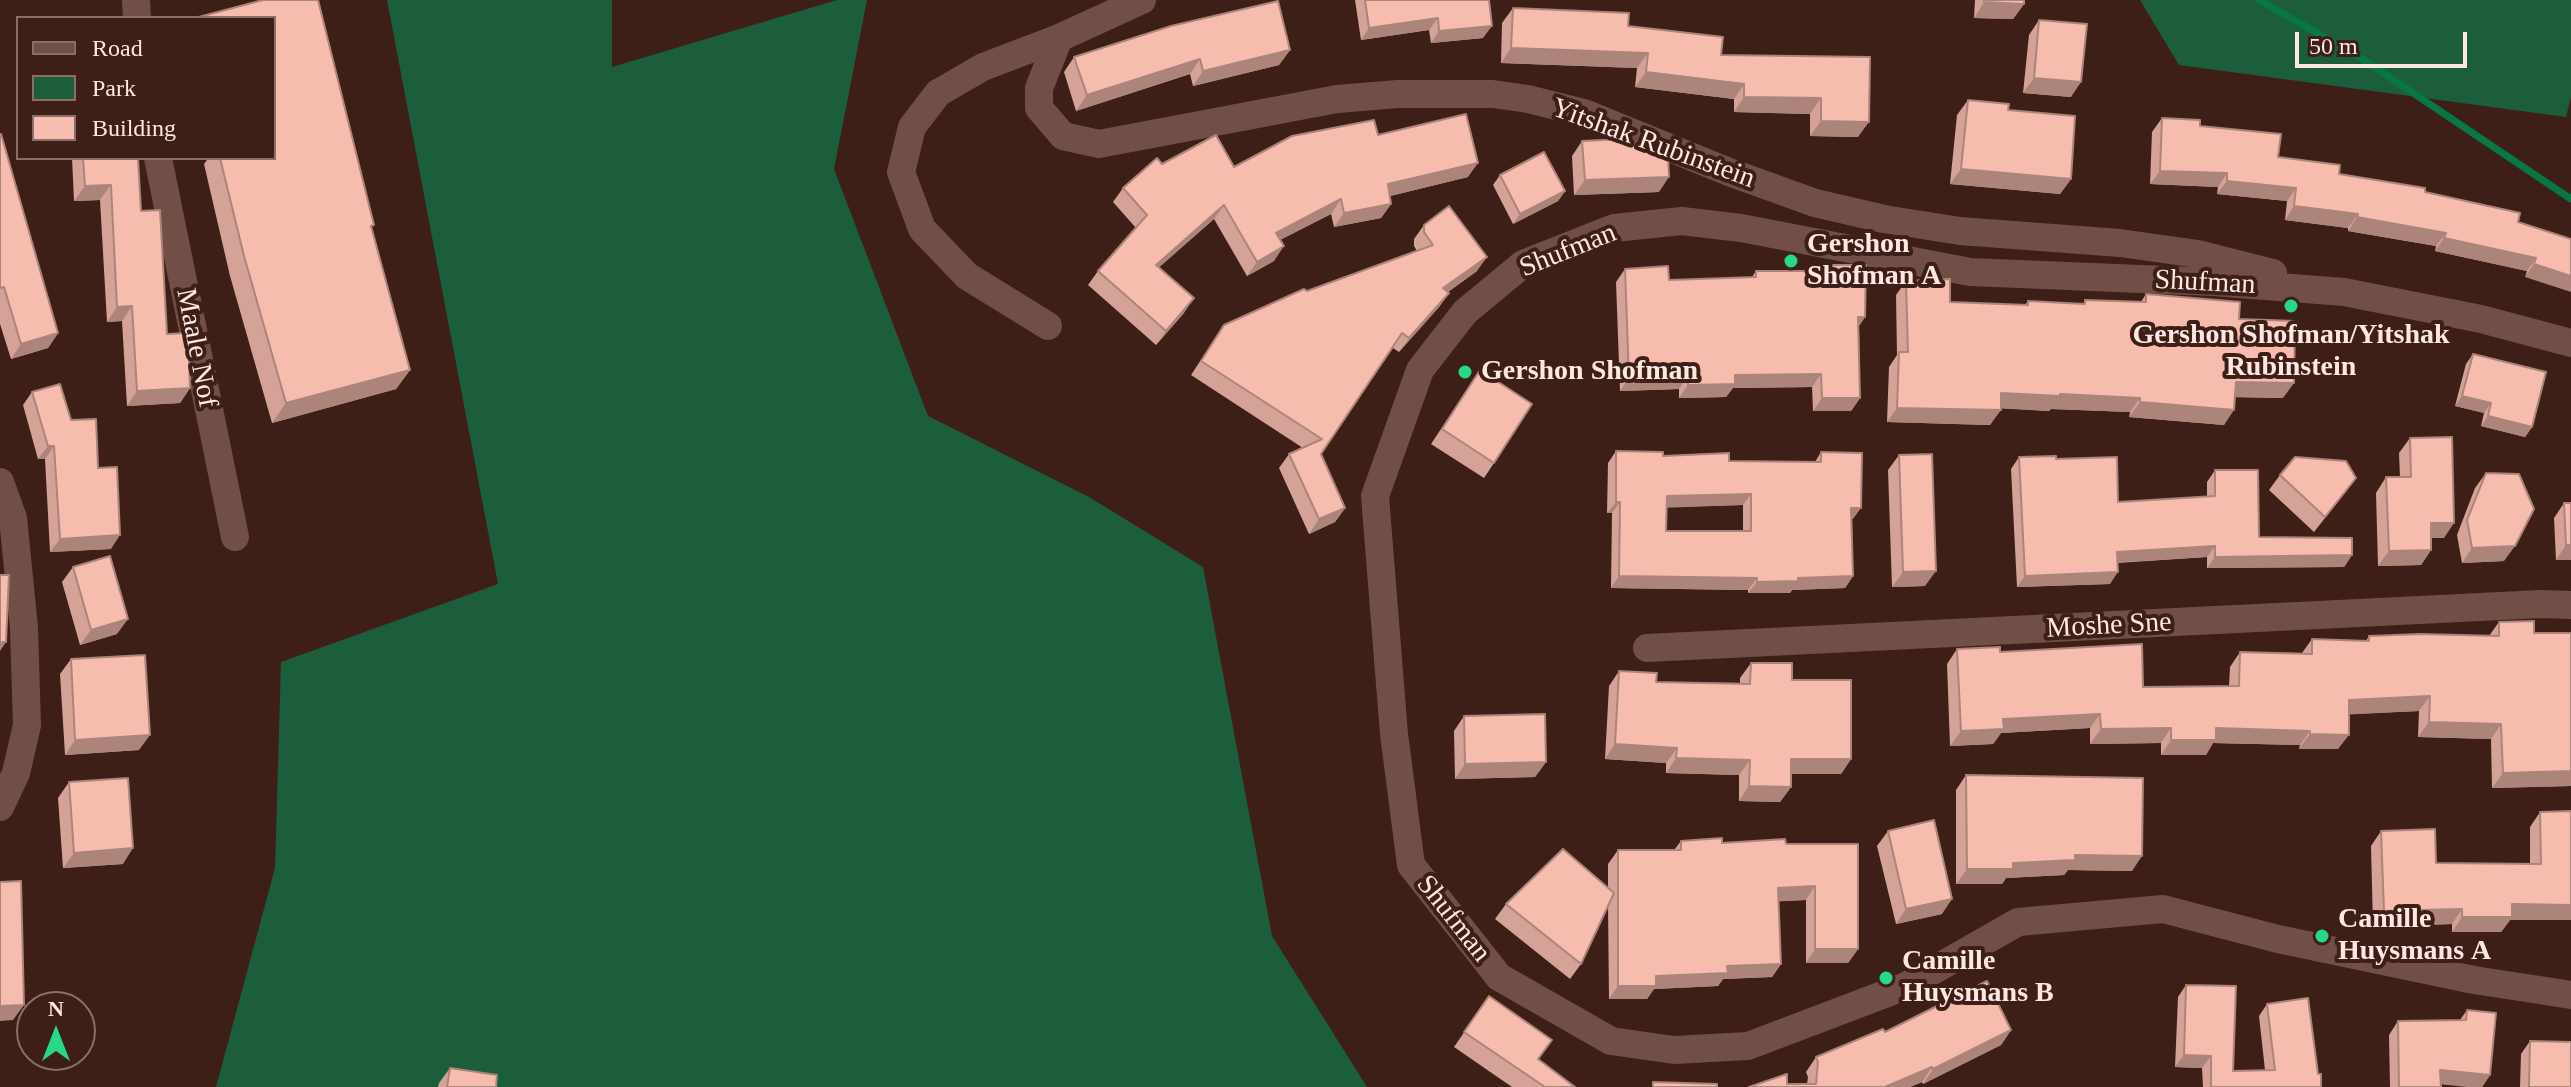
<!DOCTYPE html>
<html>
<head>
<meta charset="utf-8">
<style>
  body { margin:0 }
  #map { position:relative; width:2571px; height:1087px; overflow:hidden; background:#3d1f18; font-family:"Times New Roman",serif }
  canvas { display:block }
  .legend { position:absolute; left:16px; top:16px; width:260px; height:144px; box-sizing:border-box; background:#3d1f18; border:2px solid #896f69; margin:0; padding:10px 14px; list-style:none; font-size:24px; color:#fce7e2 }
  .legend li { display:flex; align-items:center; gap:16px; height:40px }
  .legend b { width:40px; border:2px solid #896f69 }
  .north { position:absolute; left:16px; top:991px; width:80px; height:80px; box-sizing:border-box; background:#3d1f18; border:2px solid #896f69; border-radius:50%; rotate:0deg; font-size:22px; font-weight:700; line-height:32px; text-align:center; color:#fce7e2 }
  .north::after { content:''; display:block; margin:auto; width:28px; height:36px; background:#27d885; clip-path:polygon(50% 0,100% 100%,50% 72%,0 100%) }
  .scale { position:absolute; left:2295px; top:32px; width:172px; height:36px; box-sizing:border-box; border:4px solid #fce7e2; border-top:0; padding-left:10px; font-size:24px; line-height:28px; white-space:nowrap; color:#fce7e2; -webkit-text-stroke:6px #3d1f18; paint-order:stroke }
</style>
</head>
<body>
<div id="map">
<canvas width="2571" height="1087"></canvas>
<ul class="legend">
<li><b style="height:10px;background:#714f47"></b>Road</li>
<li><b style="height:22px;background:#1c5e3b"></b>Park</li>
<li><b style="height:22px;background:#f6bcae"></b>Building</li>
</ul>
<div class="north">N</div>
<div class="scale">50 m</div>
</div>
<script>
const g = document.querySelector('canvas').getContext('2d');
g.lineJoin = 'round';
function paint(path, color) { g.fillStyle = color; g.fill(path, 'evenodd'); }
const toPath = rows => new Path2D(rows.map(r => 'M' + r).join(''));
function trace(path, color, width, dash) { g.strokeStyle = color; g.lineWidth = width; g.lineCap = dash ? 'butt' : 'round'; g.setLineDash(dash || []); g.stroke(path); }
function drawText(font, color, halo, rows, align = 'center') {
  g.font = font + ' "Times New Roman",serif'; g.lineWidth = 8; g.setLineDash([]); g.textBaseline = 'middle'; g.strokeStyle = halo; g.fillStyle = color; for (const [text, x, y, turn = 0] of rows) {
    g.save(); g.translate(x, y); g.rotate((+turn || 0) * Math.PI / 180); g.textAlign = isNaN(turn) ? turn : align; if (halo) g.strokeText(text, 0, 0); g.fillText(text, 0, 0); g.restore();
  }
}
const green = toPath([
  [387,0,612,0,612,67,837,0,867,0,834,169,928,416,1089,497,1203,567,1272,936,1367,1087,216,1087,275,868,281,662,498,584],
  [2140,0,2571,0,2571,97,2566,117,2179,65]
]);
const stream = toPath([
  [2259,0,2358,56,2571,199]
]);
const minor = toPath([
  [136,0,137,18],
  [1142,0,1059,38,1039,88,1039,108,1063,136,1099,144,1337,99,1398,94,1493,94,1528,99,1584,113,1729,172,1815,203,1884,219,1960,231,2120,243,2198,254,2273,273],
  [158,158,235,537],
  [1048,326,967,276,922,229,901,172,912,127,938,93,983,67,1059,38],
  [2571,343,2481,319,2344,292,2214,282,1970,272,1741,228,1682,221,1614,228,1523,264,1465,312,1420,370,1375,496,1394,734,1411,865,1499,977,1611,1041,1674,1050,1748,1046,1906,986,2018,922,2163,909,2278,939,2474,980,2571,995],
  [0,482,13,518,24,628,27,725,16,773,0,807],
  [1647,648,2541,604,2571,605]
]);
const wall = toPath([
  [1355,0,1489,0,1483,38,1431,43,1429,30,1361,40],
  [1975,0,2024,0,2024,4,2013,19,1974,18],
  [1513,8,1628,26,1721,55,1870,57,1858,137,1810,136,1810,114,1734,112,1734,99,1635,87,1637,68,1501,63,1502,23],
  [2039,20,2071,97,2023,93,2029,35],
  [1290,50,1279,65,1193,86,1190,74,1076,111,1064,72,1074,57],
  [1968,100,2008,110,2071,179,2060,194,1950,184,1957,115],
  [2162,118,2200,126,2278,157,2339,174,2425,192,2571,239,2525,277,2527,271,2435,251,2436,246,2348,231,2348,228,2285,220,2287,201,2217,194,2218,187,2150,184,2152,132],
  [0,135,58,333,48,348,11,359,0,324],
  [1378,135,1468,177,1390,196,1391,204,1381,218,1334,227,1331,214,1280,240,1274,261,1247,276,1214,219,1159,267,1184,313,1156,345,1088,285,1098,271,1136,228,1113,202,1123,188,1162,164,1234,167],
  [1582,141,1659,192,1574,195,1572,156],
  [72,158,138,158,141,211,167,334,190,388,180,403,127,406,122,321,107,322,100,200,74,201],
  [206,158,274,158,371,228,410,370,396,389,272,423,230,276,204,164,207,160],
  [1500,175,1565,191,1558,201,1513,224,1493,185],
  [1424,225,1477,271,1448,292,1449,293,1439,307,1399,352,1393,348,1321,454,1345,508,1335,522,1309,534,1279,468,1289,454,1303,448,1191,375,1224,325,1307,291,1417,251,1414,246,1414,239],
  [1823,265,1865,317,1859,326,1860,398,1851,411,1813,411,1812,387,1733,388,1726,397,1679,398,1679,389,1620,391,1616,282,1625,269,1669,280,1752,277,1756,271,1819,271],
  [1906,281,1950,302,2025,305,2028,301,2083,304,2085,300,2141,302,2146,294,2239,319,2283,398,2235,397,2224,425,2129,417,2130,412,2051,409,2049,411,2001,408,1990,425,1887,422,1889,367,1897,355,1896,295],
  [2473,354,2532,427,2525,437,2481,426,2484,413,2455,406,2466,364],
  [1480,370,1494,463,1484,478,1431,444],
  [32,392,71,420,98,468,111,549,50,552,45,459,38,459,23,405],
  [2410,438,2444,538,2431,538,2431,550,2421,565,2378,566,2376,493,2386,477,2400,477,2399,453],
  [1616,451,1729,461,1815,462,1821,452,1853,519,1852,519,1853,576,1845,588,1792,590,1790,593,1748,593,1748,590,1611,588,1612,513,1607,513,1608,463],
  [1743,505,1743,531,1666,531,1667,507],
  [1899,455,1925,586,1892,587,1888,470],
  [2019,457,2056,459,2118,502,2207,496,2207,482,2215,470,2259,537,2352,555,2344,567,2207,568,2207,557,2117,563,2110,584,2017,587,2011,469],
  [2486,473,2504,561,2462,563,2457,535,2475,488],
  [2280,475,2356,478,2314,532,2269,490],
  [2564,503,2571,503,2571,560,2556,560,2554,518],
  [73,567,117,634,80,645,62,582],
  [2499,622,2534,633,2571,786,2492,788,2491,739,2418,737,2419,711,2349,714,2338,749,2299,749,2300,745,2213,743,2206,755,2161,755,2161,743,2090,744,2090,728,2001,733,1993,744,1950,746,1947,664,1957,649,2000,652,2143,687,2229,686,2230,667,2240,652,2302,653,2312,639,2366,641,2369,636,2489,636],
  [71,659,139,750,65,755,60,674],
  [1751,663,1792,680,1851,759,1841,774,1791,774,1791,787,1780,802,1739,801,1739,775,1666,773,1666,763,1605,759,1609,686,1619,671,1656,682,1740,683,1740,678],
  [1464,716,1546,762,1535,777,1455,779,1454,731],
  [1966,775,2132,871,2068,870,2064,875,2006,878,2002,884,1956,884,1956,790],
  [69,782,123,864,63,868,58,798],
  [2571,811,2510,920,2501,932,2452,932,2452,924,2373,927,2371,846,2381,831,2436,863,2530,864,2530,827,2540,812],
  [1888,831,1942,914,1896,924,1877,846],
  [1681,841,1786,844,1858,949,1848,963,1806,963,1806,900,1778,901,1781,964,1772,977,1723,979,1718,986,1654,989,1647,999,1609,999,1608,906,1581,964,1570,979,1495,919,1506,904,1608,888,1608,864,1618,850,1674,850],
  [2186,985,2233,1071,2265,1070,2259,1016,2267,1004,2318,1074,2321,1087,2203,1087,2202,1068,2175,1067,2178,997],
  [1489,996,1538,1059,1575,1087,1512,1087,1454,1047],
  [2467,1010,2490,1075,2482,1087,2441,1084,2441,1087,2390,1087,2389,1035,2398,1021,2460,1020],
  [2011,1030,2001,1045,1923,1084,1922,1082,1910,1087,1749,1087,1807,1084,1808,1077,1806,1072,1816,1057,1885,1032],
  [2530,1041,2571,1087,2520,1087,2521,1054],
  [450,1068,496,1087,438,1087,439,1083]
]);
const shadedWall = toPath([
  [1984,2,2024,4,2013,19,1974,18],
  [1438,18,1429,30,1361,40,1369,28],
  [1492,26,1483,38,1431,43,1439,31],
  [1511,48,1648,53,1637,68,1501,63],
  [1290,50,1279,65,1193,86,1203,71],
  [1200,59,1190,74,1076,111,1087,95],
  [1646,72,1744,84,1734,99,1635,87],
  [2034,78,2081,82,2071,97,2023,93],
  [1744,97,1821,98,1810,114,1734,112],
  [1821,121,1869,122,1858,137,1810,136],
  [1478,163,1468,177,1378,199,1388,184],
  [1961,169,2071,179,2060,194,1950,184],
  [2160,171,2227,173,2218,187,2150,184],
  [1669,177,1659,192,1574,195,1585,180],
  [2227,181,2296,188,2287,201,2217,194],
  [111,185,100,200,74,201,85,186],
  [1565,191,1558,201,1513,224,1520,214],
  [1341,199,1331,214,1266,247,1276,233],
  [1391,204,1381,218,1334,227,1344,213],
  [1224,205,1214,219,1146,279,1156,265],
  [2294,206,2358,214,2348,228,2285,220],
  [2357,217,2446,233,2436,246,2348,231],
  [2444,238,2536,258,2527,271,2435,251],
  [1284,246,1274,261,1247,276,1257,262],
  [1487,257,1477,271,1434,302,1443,288],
  [2534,264,2571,276,2571,292,2525,277],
  [1449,293,1439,307,1399,352,1409,338],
  [1194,298,1184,313,1156,345,1166,331],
  [132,306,122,321,107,322,117,307],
  [1858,317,1865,317,1856,330],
  [58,333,48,348,11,359,21,344],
  [410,370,396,389,272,423,286,403],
  [1821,374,1812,387,1733,388,1726,397,1679,398,1688,385,1735,375],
  [1688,376,1679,389,1620,391,1629,378],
  [2236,382,2294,383,2283,398,2226,397],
  [190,388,180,403,127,406,137,391],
  [2001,393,2060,394,2140,398,2130,412,2051,409,2049,411,1991,408],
  [2462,396,2491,403,2484,413,2455,406],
  [1822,398,1860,398,1851,411,1813,411],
  [2140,402,2234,410,2224,425,2129,417],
  [1897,408,2001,410,1990,425,1887,422],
  [2488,416,2532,427,2525,437,2481,426],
  [48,446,54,446,45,459,38,459],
  [2356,478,2345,493,2314,532,2325,517],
  [1751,494,1743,505,1659,508,1667,496],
  [1616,502,1620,502,1612,513,1607,513],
  [1345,508,1335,522,1309,534,1319,519],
  [1851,508,1861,508,1853,519,1843,519],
  [2431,523,2454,523,2444,538,2420,538],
  [120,535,111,549,50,552,60,539],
  [2566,545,2571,545,2571,560,2556,560],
  [2215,546,2207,557,2109,563,2117,552],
  [2515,546,2504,561,2462,563,2472,548],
  [2431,550,2421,565,2378,566,2389,551],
  [2352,555,2344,567,2207,568,2215,557],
  [1936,571,1925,586,1892,587,1903,572],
  [2118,572,2110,584,2017,587,2025,576],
  [1619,576,1757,578,1748,590,1611,588],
  [1853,576,1845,588,1792,590,1790,593,1748,593,1757,582,1798,578],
  [128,619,117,634,80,645,91,630],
  [0,642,6,642,0,651],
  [2430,696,2419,711,2339,715,2349,700],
  [2100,714,2090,728,2001,733,1993,744,1950,746,1961,731,2003,719],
  [2429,722,2501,724,2491,739,2418,737],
  [2171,728,2161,743,2090,744,2101,729],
  [2216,728,2310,731,2300,745,2213,743,2206,755,2161,755,2171,740],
  [2310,734,2349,735,2338,749,2299,749],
  [150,735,139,750,65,755,75,740],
  [1615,744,1677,748,1666,763,1605,759],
  [1676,758,1750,760,1739,775,1666,773],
  [1791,759,1851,759,1841,774,1781,774],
  [1546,762,1535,777,1455,779,1465,764],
  [2571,771,2571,786,2492,788,2503,773],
  [1749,786,1791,787,1780,802,1739,801],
  [133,848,123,864,63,868,74,853],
  [2075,855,2142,856,2132,871,2068,870,2064,875,2006,878,2002,884,1956,884,1967,869],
  [1815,886,1806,900,1768,902,1778,888],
  [1952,899,1942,914,1896,924,1906,909],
  [2512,904,2571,905,2571,920,2510,920,2501,932,2452,932,2462,917],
  [2462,909,2452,924,2373,927,2384,911],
  [1815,949,1858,949,1848,963,1806,963],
  [1781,964,1772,977,1723,979,1718,986,1654,989,1647,999,1609,999,1618,986,1656,976,1727,966],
  [24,1005,13,1020,0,1021,0,1006],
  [2011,1030,2001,1045,1923,1084,1933,1069],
  [2184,1055,2211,1056,2202,1068,2175,1067],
  [1932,1067,1922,1082,1910,1087,1885,1087],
  [2440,1070,2490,1075,2482,1087,2466,1087,2431,1083]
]);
const building = toPath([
  [263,0,318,0,374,225,371,226,410,370,286,403,244,256,220,158,274,158,274,18,195,18,263,0],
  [1365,0,1489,0,1492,26,1439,31,1438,18,1369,28,1365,0],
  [1984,0,2024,0,2024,4,1984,2,1984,0],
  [1278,1,1290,50,1203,71,1200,59,1087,95,1074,57,1171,26,1278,1],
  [1513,8,1629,13,1628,26,1723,37,1721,55,1870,57,1869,122,1821,121,1821,98,1744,97,1744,84,1646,72,1648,53,1511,48,1513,8],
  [2039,20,2087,24,2081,82,2034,78,2039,20],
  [1968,100,2009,104,2008,110,2075,116,2071,179,1961,169,1968,100],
  [1466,114,1478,163,1388,184,1391,204,1344,213,1341,199,1276,233,1284,246,1257,262,1224,205,1156,265,1194,298,1166,331,1098,271,1147,215,1123,188,1157,158,1162,164,1216,135,1234,167,1292,136,1374,120,1378,135,1466,114],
  [2162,118,2200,120,2200,126,2281,134,2278,157,2340,165,2339,174,2425,188,2425,192,2520,213,2518,222,2571,239,2571,276,2534,264,2536,258,2444,238,2446,233,2357,217,2358,214,2294,206,2296,188,2227,181,2227,173,2160,171,2162,118],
  [1,134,58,333,21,344,4,287,0,288,0,135,1,134],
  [1624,139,1668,156,1669,177,1585,180,1582,141,1624,139],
  [1544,152,1565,191,1520,214,1500,175,1544,152],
  [83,158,138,158,141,211,160,210,167,334,188,333,190,388,137,391,132,306,117,307,111,185,85,186,83,158],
  [1449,206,1487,257,1443,288,1449,293,1409,338,1402,333,1321,454,1345,508,1319,519,1289,454,1322,439,1201,361,1224,325,1304,289,1307,291,1433,245,1424,232,1424,225,1449,206],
  [1823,265,1866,265,1865,317,1858,317,1860,398,1822,398,1821,374,1735,375,1735,384,1688,385,1688,376,1629,378,1625,269,1668,266,1669,280,1756,277,1756,271,1823,271,1823,265],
  [1950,279,1950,302,2028,305,2028,301,2085,304,2085,300,2146,302,2146,294,2240,302,2239,319,2295,321,2294,383,2236,382,2234,410,2140,402,2140,398,2060,394,2060,396,2001,393,2001,410,1897,408,1899,352,1908,352,1906,281,1950,279],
  [2473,354,2546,372,2532,427,2488,416,2491,403,2462,396,2473,354],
  [1480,370,1532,404,1494,463,1442,429,1480,370],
  [60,384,71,420,96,419,98,468,117,467,120,535,60,539,54,446,48,446,32,392,60,384],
  [2452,437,2454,523,2431,523,2431,550,2389,551,2386,477,2411,477,2410,438,2452,437],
  [1616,451,1663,452,1663,456,1729,453,1729,461,1821,462,1821,452,1862,453,1861,508,1851,508,1853,576,1798,578,1798,581,1757,582,1757,578,1619,576,1620,502,1616,502,1616,451],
  [1751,494,1751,531,1666,531,1667,496,1751,494],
  [1932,454,1936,571,1903,572,1899,455,1932,454],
  [2056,456,2056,459,2117,457,2118,502,2215,496,2215,470,2258,470,2259,537,2352,538,2352,555,2215,557,2215,546,2117,552,2118,572,2025,576,2019,457,2056,456],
  [2295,457,2346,461,2356,478,2325,517,2280,475,2295,457],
  [2486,473,2519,474,2534,509,2515,546,2472,548,2467,520,2486,473],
  [2564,503,2571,503,2571,545,2566,545,2564,503],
  [110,556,128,619,91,630,73,567,110,556],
  [0,575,9,575,6,642,0,642,0,575],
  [2534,621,2534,633,2571,633,2571,771,2503,773,2501,724,2429,722,2430,696,2349,700,2349,735,2310,734,2310,731,2216,728,2216,740,2171,740,2171,728,2101,729,2100,714,2003,719,2004,729,1961,731,1957,649,2000,647,2000,652,2142,644,2143,687,2239,686,2240,652,2312,654,2312,639,2369,641,2369,636,2421,634,2499,636,2499,622,2534,621],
  [145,655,150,735,75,740,71,659,145,655],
  [1751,663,1792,663,1792,680,1851,680,1851,759,1791,759,1791,787,1749,786,1750,760,1676,758,1677,748,1615,744,1619,671,1657,673,1656,682,1750,684,1751,663],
  [1545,714,1546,762,1465,764,1464,716,1545,714],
  [1966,775,2143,778,2142,856,2075,855,2075,860,2013,863,2013,869,1967,869,1966,775],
  [128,778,133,848,74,853,69,782,128,778],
  [2571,811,2571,905,2512,904,2512,917,2462,917,2462,909,2384,911,2381,831,2435,829,2436,863,2541,864,2540,812,2571,811],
  [1934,820,1952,899,1906,909,1888,831,1934,820],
  [1722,838,1722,843,1785,839,1786,844,1858,844,1858,949,1815,949,1815,886,1778,888,1781,964,1727,966,1728,973,1656,976,1656,986,1618,986,1618,850,1681,850,1681,841,1722,838],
  [1563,849,1614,893,1581,964,1506,904,1563,849],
  [21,881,24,1005,0,1006,0,882,21,881],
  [1987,981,2011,1030,1933,1069,1932,1067,1885,1087,1749,1087,1787,1074,1787,1084,1816,1084,1818,1062,1816,1057,1883,1029,1885,1032,1987,981],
  [2186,985,2236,986,2233,1071,2275,1070,2267,1004,2308,998,2318,1074,2321,1074,2321,1087,2211,1087,2211,1056,2184,1055,2186,985],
  [1489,996,1552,1040,1538,1059,1575,1087,1545,1087,1464,1032,1489,996],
  [2467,1010,2496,1013,2490,1075,2440,1070,2441,1087,2399,1087,2398,1021,2466,1020,2467,1010],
  [2530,1041,2571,1042,2571,1087,2529,1087,2530,1041],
  [450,1068,497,1075,496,1087,447,1087,450,1068],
  [1653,1082,1717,1084,1717,1087,1653,1087,1653,1082]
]);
const markers = [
  [1791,261,8,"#27d885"],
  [2291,306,8,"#27d885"],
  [1465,372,8,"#27d885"],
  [2322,936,8,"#27d885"],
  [1886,978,8,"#27d885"]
];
const streetNames = [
  ["Yitshak Rubinstein",1653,144,20],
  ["Shufman",1568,251,-22],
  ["Shufman",2205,283,3],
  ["Maale Nof",196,348,79],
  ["Moshe Sne",2109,626,-3],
  ["Shufman",1453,919,52]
];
const poiNames = [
  ["Gershon",1807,245],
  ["Shofman A",1807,277],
  ["Gershon Shofman/Yitshak",2291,336,"center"],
  ["Rubinstein",2291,368,"center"],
  ["Gershon Shofman",1481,372],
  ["Camille",2338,920],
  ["Huysmans A",2338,952],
  ["Camille",1902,962],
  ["Huysmans B",1902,994]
];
paint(green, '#1c5e3b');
trace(stream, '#087645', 7);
trace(minor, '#714f47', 28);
paint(wall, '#d4a296');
paint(shadedWall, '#ac847a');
paint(building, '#f6bcae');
trace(building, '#ac847a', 2);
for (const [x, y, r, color] of markers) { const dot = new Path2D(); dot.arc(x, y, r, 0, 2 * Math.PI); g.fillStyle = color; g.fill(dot); trace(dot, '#3d1f18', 3); }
drawText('28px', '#fce7e2', '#3d1f18', streetNames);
drawText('bold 28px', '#fce7e2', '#3d1f18', poiNames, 'left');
</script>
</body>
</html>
